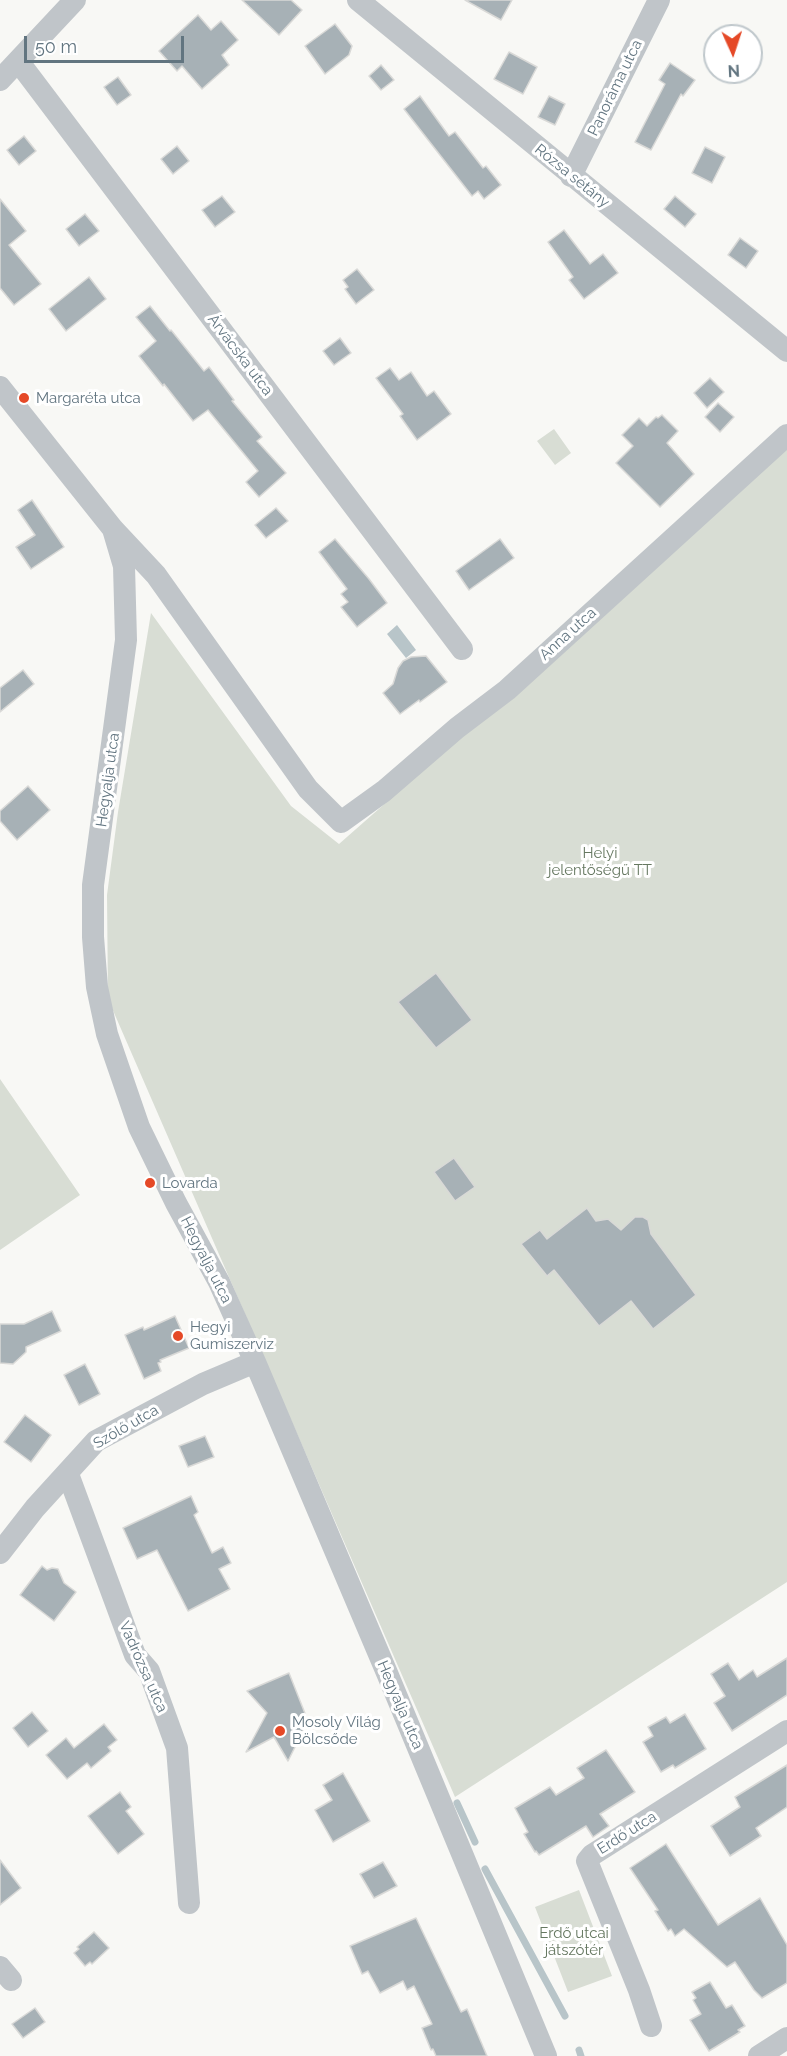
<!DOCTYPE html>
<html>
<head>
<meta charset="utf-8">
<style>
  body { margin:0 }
  #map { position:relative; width:787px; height:2056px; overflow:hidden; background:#f8f8f5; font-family:Raleway,sans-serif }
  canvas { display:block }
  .north { position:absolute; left:703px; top:24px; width:60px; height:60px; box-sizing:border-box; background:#fff; border:2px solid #c0c8cc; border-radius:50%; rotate:177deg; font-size:16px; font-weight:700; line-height:24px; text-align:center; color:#627580 }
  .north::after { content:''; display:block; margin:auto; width:21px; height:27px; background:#e54927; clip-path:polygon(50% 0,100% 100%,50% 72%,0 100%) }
  .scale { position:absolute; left:24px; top:36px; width:160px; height:27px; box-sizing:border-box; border:3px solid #627580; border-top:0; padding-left:8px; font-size:18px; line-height:21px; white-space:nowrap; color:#627580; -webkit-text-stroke:4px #fff; paint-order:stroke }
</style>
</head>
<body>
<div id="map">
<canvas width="787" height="2056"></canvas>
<div class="north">N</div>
<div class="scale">50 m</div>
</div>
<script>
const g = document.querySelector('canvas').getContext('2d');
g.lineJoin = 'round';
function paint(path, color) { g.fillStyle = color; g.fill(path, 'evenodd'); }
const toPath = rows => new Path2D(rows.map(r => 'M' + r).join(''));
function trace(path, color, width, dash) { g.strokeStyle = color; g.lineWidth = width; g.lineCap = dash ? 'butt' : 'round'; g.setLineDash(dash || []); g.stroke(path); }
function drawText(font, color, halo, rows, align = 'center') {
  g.font = font + ' Raleway,sans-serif'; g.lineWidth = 6; g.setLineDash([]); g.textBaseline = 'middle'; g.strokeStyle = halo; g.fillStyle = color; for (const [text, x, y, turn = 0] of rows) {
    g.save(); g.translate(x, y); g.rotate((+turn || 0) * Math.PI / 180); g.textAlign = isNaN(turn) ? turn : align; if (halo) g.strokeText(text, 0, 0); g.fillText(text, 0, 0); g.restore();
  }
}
const green = toPath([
  [554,429,571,453,555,465,537,441],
  [787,435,787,1582,455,1797,108,999,107,895,118,812,151,613,291,806,339,844,481,719],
  [0,1079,80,1195,0,1250],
  [579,1890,612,1976,568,1992,535,1907]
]);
const water = toPath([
  [397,625,416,650,406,658,387,634]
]);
const stream = toPath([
  [457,1803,475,1842],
  [485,1869,565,2016],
  [579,2050,581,2056]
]);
const building = toPath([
  [242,0,291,0,302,10,279,35,242,0],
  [465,0,512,0,501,20,465,0],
  [198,15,211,30,221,21,238,40,222,55,229,65,202,89,182,66,177,71,159,51,198,15],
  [335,24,352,46,349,55,325,74,305,46,335,24],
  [509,52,537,67,523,94,494,79,509,52],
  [670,63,695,80,683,96,681,94,651,150,635,142,665,84,659,80,670,63],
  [381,65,394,80,381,90,369,76,381,65],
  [118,77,131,95,117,105,104,87,118,77],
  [420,96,449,136,455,132,483,168,486,166,501,185,484,199,478,191,472,196,404,109,420,96],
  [549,96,565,104,555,125,538,117,549,96],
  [24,136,36,151,19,165,7,150,24,136],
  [177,146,189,161,173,174,161,159,177,146],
  [705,147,725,157,712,183,692,173,705,147],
  [222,196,235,212,215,227,202,210,222,196],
  [675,196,696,214,685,227,664,209,675,196],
  [0,199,26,231,9,245,41,284,14,305,0,288,0,199],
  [85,214,99,231,79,246,66,229,85,214],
  [564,230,590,264,603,254,618,273,584,299,569,280,573,277,548,242,564,230],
  [740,238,758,251,746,268,728,255,740,238],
  [357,269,374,290,356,304,345,289,348,287,343,280,357,269],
  [89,277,106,299,66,331,49,309,89,277],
  [150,306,170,331,171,330,204,371,209,367,234,400,232,401,262,437,257,441,286,473,259,497,246,482,258,471,208,410,193,421,164,384,163,386,139,356,156,341,136,317,150,306],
  [340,338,351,353,334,365,323,351,340,338],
  [390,368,399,380,411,372,427,396,434,391,451,414,417,440,400,416,403,414,376,378,390,368],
  [710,378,724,392,707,408,694,393,710,378],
  [718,403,734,417,720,432,705,417,718,403],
  [662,415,678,431,667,443,694,474,660,507,616,463,633,446,622,435,639,418,647,426,656,417,658,418,662,415],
  [32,500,64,547,31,569,16,547,35,535,18,510,32,500],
  [276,508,288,521,266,538,255,525,276,508],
  [335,539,369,579,387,603,357,627,341,607,348,602,341,594,347,589,319,552,335,539],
  [500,539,514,558,469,590,456,571,500,539],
  [426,656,447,682,420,702,419,700,400,714,383,693,393,684,398,668,403,661,411,657,426,656],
  [23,670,34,684,0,712,0,688,23,670],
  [28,786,50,810,17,840,0,821,0,811,28,786],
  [436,973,472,1020,436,1048,398,1002,436,973],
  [454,1158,475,1187,455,1201,434,1172,454,1158],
  [587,1208,596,1221,608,1219,621,1230,635,1217,643,1217,648,1220,651,1234,696,1295,653,1329,631,1301,599,1326,554,1270,547,1276,521,1244,540,1230,547,1239,587,1208],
  [52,1311,61,1331,26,1347,26,1352,13,1364,0,1363,0,1324,24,1324,52,1311],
  [175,1316,189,1348,160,1360,161,1362,158,1363,161,1371,144,1379,125,1335,143,1327,144,1330,175,1316],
  [85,1364,100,1394,79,1405,64,1375,85,1364],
  [25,1415,51,1435,31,1462,4,1442,25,1415],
  [205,1436,214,1457,188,1467,179,1446,205,1436],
  [191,1496,198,1512,194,1515,212,1553,223,1547,231,1563,219,1569,230,1589,188,1611,157,1550,137,1559,123,1528,191,1496],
  [42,1566,47,1570,52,1568,58,1569,64,1583,76,1592,54,1621,20,1595,42,1566],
  [787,1658,787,1695,732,1731,714,1703,725,1696,711,1674,728,1663,739,1680,753,1670,757,1677,787,1658],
  [289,1673,308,1721,288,1761,274,1737,246,1752,267,1713,247,1691,289,1673],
  [32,1712,48,1731,28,1747,13,1728,32,1712],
  [685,1714,706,1749,675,1768,673,1765,661,1772,643,1742,653,1736,648,1727,666,1717,670,1723,685,1714],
  [104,1724,117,1740,108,1747,111,1751,91,1768,87,1763,67,1779,46,1755,66,1738,74,1748,104,1724],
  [606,1750,635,1792,600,1814,609,1826,593,1837,586,1826,539,1855,536,1851,535,1852,524,1834,528,1832,515,1808,550,1787,556,1795,584,1778,577,1768,606,1750],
  [787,1765,787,1807,756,1828,761,1836,730,1856,711,1826,740,1807,735,1797,787,1765],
  [343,1773,370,1821,333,1842,315,1810,332,1800,323,1785,343,1773],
  [120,1792,131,1807,126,1811,144,1834,118,1854,88,1816,120,1792],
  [666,1844,718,1925,760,1898,787,1945,787,1983,762,1998,754,1990,735,1962,727,1967,684,1929,675,1936,671,1929,668,1931,655,1911,658,1910,630,1868,666,1844],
  [0,1860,21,1888,0,1905,0,1860],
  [383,1862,397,1886,374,1898,360,1874,383,1862],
  [416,1918,461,2012,467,2009,487,2056,436,2056,433,2049,431,2050,422,2028,432,2024,414,1986,407,1990,403,1981,380,1993,368,1971,362,1974,350,1946,416,1918],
  [94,1932,109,1948,92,1964,90,1962,85,1966,74,1953,79,1949,77,1947,94,1932],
  [710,1982,726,2008,732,2005,745,2026,738,2030,740,2032,709,2051,690,2020,701,2014,693,2000,696,1998,692,1992,710,1982],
  [35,2008,45,2022,23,2038,12,2024,35,2008]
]);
const minor = toPath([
  [358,0,787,351],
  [18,61,462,649],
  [0,80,75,0],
  [571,176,659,0],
  [0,387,113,529,156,575,308,789,341,822,384,791,457,728,507,690,787,435],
  [113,529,124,566,126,640,93,885,93,937,97,987,107,1034,139,1127,176,1203,219,1282,255,1362,387,1673,546,2056],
  [68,1474,135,1655,149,1671,177,1748,189,1903],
  [0,1553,35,1508,96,1441,203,1384,255,1362],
  [0,1967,11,1980],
  [651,2026,639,1990,587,1861,592,1855,787,1731],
  [759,2056,787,2038]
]);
const markers = [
  [24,398,6,"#e54927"],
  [150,1183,6,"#e54927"],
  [178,1336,6,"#e54927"],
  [280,1731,6,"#e54927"]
];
const streetNames = [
  ["Panoráma utca",615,88,-64],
  ["Rózsa sétány",572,176,39],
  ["Árvácska utca",240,355,53],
  ["Anna utca",568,634,-42],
  ["Hegyalja utca",108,780,-82],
  ["Hegyalja utca",206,1260,63],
  ["Szőlő utca",126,1427,-30],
  ["Vadrózsa utca",143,1667,66],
  ["Hegyalja utca",400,1705,67],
  ["Erdő utca",627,1833,-32]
];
const poiNames = [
  ["Margaréta utca",36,398],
  ["Lovarda",162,1183],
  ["Hegyi",190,1327],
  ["Gumiszerviz",190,1344],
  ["Mosoly Világ",292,1722],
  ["Bölcsőde",292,1739]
];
const parkNames = [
  ["Helyi",600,853],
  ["jelentőségű TT",600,870],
  ["Erdő utcai",574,1933],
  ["játszótér",574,1950]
];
paint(green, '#d8ddd4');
paint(water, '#b8c5c9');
trace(stream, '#b8c5c9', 7);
paint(building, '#a7b1b6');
trace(building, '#d9d9d7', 1.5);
trace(minor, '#c0c5c9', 22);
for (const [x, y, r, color] of markers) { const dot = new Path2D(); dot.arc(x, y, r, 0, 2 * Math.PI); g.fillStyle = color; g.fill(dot); trace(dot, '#fff', 2); }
drawText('15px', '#627580', '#fff', streetNames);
drawText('15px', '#627580', '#fff', poiNames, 'left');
drawText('15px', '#667861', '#fff', parkNames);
</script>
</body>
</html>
